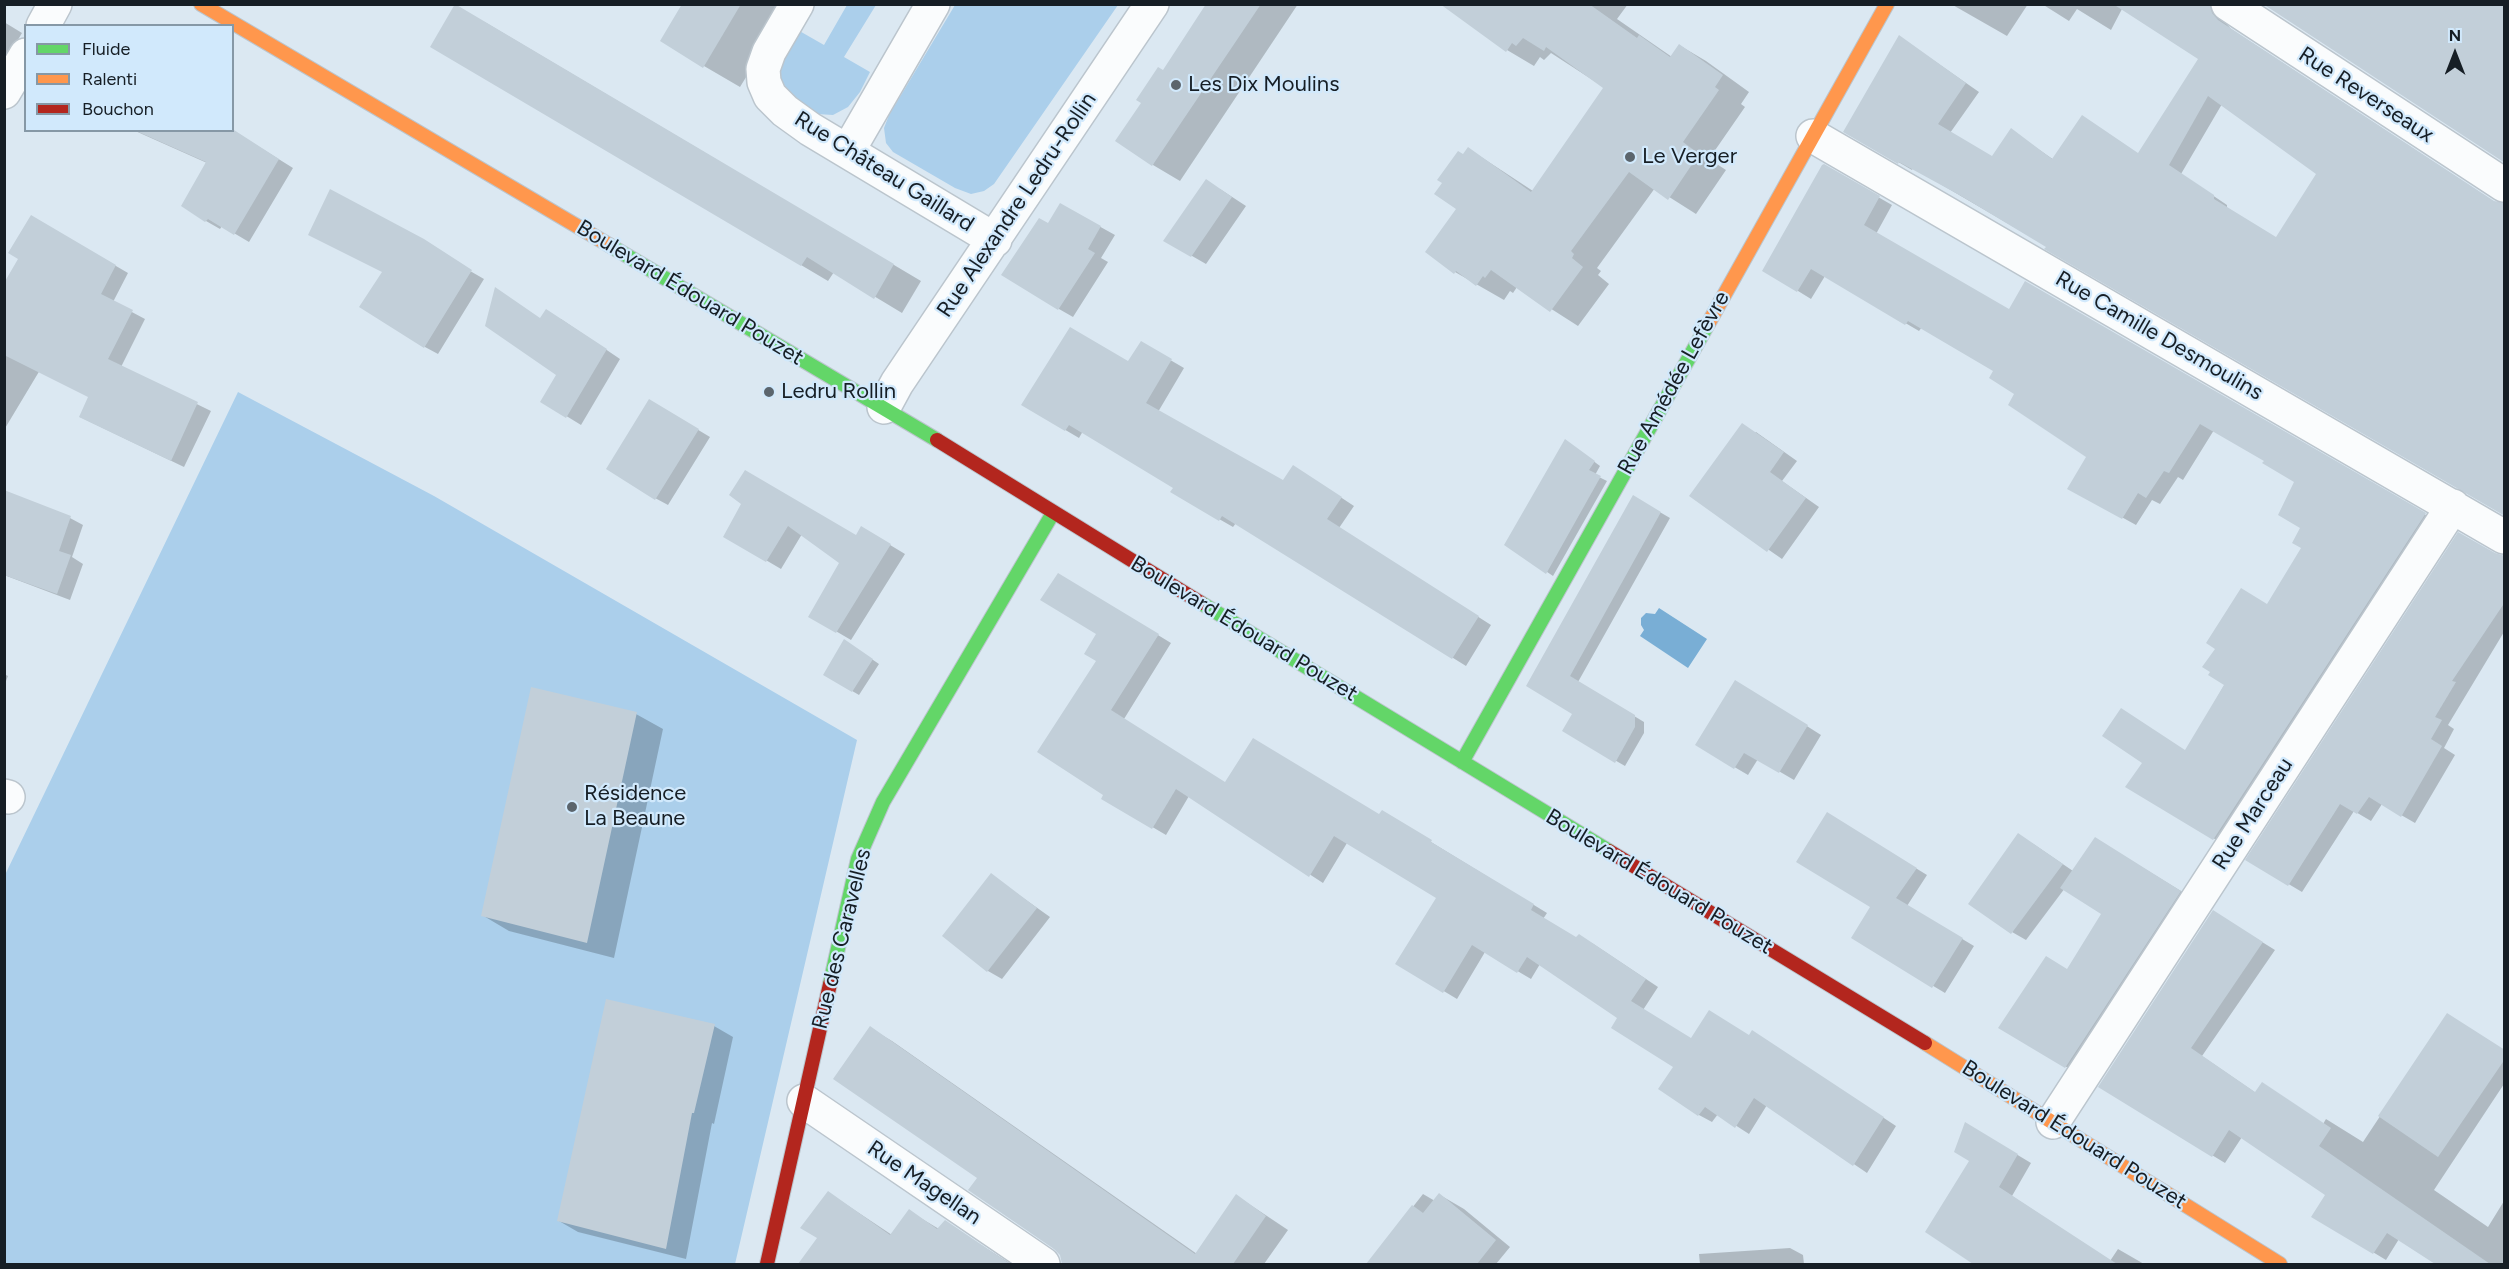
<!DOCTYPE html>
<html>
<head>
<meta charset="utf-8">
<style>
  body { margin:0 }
  #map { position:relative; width:2509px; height:1269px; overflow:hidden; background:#dbe8f2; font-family:Figtree,sans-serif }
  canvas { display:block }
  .frame { position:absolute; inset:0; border:6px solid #161e25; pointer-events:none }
  .legend { position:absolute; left:24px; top:24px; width:210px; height:108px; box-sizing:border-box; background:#d1e9fc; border:2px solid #8698a6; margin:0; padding:8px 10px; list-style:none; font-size:18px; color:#161e25 }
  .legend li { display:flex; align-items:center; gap:12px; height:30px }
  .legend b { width:30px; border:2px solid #8698a6 }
  .north { position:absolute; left:2425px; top:24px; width:60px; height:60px; -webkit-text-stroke:4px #d1e9fc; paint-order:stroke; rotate:0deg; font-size:16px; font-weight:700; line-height:24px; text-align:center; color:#161e25 }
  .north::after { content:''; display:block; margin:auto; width:21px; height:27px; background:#161e25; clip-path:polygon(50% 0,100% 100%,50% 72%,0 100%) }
</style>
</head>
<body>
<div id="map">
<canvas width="2509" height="1269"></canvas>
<div class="frame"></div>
<ul class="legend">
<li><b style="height:8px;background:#63d668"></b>Fluide</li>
<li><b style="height:8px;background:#ff974d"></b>Ralenti</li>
<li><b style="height:8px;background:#b3261e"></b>Bouchon</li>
</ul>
<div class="north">N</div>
</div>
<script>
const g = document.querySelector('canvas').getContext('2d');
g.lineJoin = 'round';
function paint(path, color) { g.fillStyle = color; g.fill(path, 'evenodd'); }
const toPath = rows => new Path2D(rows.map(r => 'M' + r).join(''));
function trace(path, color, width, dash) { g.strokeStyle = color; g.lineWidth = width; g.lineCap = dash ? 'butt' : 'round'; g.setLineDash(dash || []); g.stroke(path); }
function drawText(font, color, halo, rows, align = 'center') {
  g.font = font + ' Figtree,sans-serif'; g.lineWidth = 4.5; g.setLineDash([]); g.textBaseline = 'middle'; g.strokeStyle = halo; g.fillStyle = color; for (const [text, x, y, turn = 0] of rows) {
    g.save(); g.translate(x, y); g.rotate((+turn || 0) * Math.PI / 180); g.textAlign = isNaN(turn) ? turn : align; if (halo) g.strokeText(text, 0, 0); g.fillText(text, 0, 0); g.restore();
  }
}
const green = toPath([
  [847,5,876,5,844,57,870,72,860,92,848,107,833,115,817,114,802,107,779,84,779,56,796,29,824,45],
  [955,5,1118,5,994,184,984,191,971,194,955,188,893,152,886,143,884,128,889,115],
  [238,392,434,496,857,740,735,1264,5,1264,4,877]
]);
const water = toPath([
  [1659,608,1707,639,1688,668,1640,636,1644,630,1641,625,1641,618,1646,613,1655,614]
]);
const shadow = toPath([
  [684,4,791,4,740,87,704,66],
  [1208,4,1298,4,1180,181,1153,165,1163,72],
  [1475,4,1628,4,1617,19,1672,57,1679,45,1706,61,1749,92,1741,104,1745,107,1709,159,1726,170,1696,214,1655,188,1597,268,1601,271,1598,275,1609,284,1578,326,1517,287,1513,293,1510,291,1504,300,1455,272,1464,156,1469,149,1533,191,1605,88,1551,53,1544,60,1540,57,1534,66,1507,50],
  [1951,4,2028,4,2007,36],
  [2042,4,2224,4,2224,21,2231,29,2496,203,2504,514,1913,168,1912,170,1845,131,1900,37,1979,92,1950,133,1993,158,2011,130,2054,160,2139,154,2200,59,2122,9,2111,30,2077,9,2069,21],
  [2222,104,2318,174,2277,239,2227,208,2227,205,2181,174],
  [483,21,921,281,902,313,834,272,828,281,801,265],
  [4,22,22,33,4,63],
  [133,130,232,130,293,168,249,242,222,226,220,229,206,221,207,163],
  [1824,166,1892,205,1876,234,2009,311,2026,283,2438,522,2228,847,2127,786,2186,752,2303,547,2296,482,2266,460,2214,430,2183,480,2178,477,2160,504,2152,500,2136,525,2069,488,2088,456,2016,393,1995,371,1922,327,1919,331,1825,276,1811,299,1764,270],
  [1220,189,1246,206,1206,264,1166,241],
  [331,191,484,279,438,354,425,347,384,272],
  [1061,205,1115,235,1101,258,1108,262,1073,317,1059,309,1048,225],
  [32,217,128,273,113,302,145,319,121,367,211,411,184,467,80,417,90,397,61,335,4,430,4,286,20,258],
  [541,319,561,319,620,359,581,425,542,401,558,374],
  [1141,343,1184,368,1158,412,1284,482,1307,475,1354,506,1339,528,1491,625,1466,666,1236,523,1233,527,1172,492,1175,487,1083,431,1079,438,1023,405,1128,363],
  [650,401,710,437,668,505,655,498],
  [1756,432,1797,461,1782,481,1819,507,1782,559,1691,496],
  [1572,445,1600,466,1595,475,1607,481,1553,576,1506,544],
  [1634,497,1670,518,1578,682,1644,722,1644,733,1625,766,1564,731,1574,713,1528,685],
  [743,504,856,537,862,528,905,554,851,640,810,616,841,562,802,534,781,569,725,536],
  [70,518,83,525,72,557,83,564,70,600,4,575],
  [2494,555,2504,557,2504,632,2448,725,2454,729,2444,748,2455,755,2415,823,2382,804,2371,821,2354,811,2302,892,2248,860],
  [1071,582,1171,643,1124,719,1226,784,1379,816,1382,812,1547,913,1543,919,1577,939,1592,943,1658,987,1643,1010,1692,1040,1750,1037,1766,1040,1896,1126,1867,1173,1767,1105,1749,1134,1718,1114,1712,1122,1699,1115,1660,1089,1675,1066,1620,1018,1540,964,1531,979,1485,952,1457,999,1397,963,1438,898,1347,843,1323,883,1189,796,1166,835,1103,798,1105,794,1098,633],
  [851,645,879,664,859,695,825,675],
  [4,674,8,676,4,686],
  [1750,690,1821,735,1794,780,1758,759,1748,775,1697,745],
  [636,714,663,729,614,958,509,931,482,915],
  [1839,821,1927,875,1907,906,1974,946,1945,993,1853,938,1872,906],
  [2032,843,2073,871,2109,847,2194,899,2080,1075,2001,1028,2068,971,2103,914,2065,888,2026,940,2012,932],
  [991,875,1050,917,1002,979,988,971,944,936],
  [2225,919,2275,950,2202,1056,2256,1093,2323,1124,2326,1119,2363,1142,2447,1015,2504,1051,2504,1084,2434,1190,2488,1227,2504,1201,2504,1264,2437,1264,2399,1239,2386,1260,2313,1216,2327,1195,2242,1137,2225,1163,2100,1087],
  [714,1026,733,1037,714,1124,712,1123,686,1259,578,1232,559,1221],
  [870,1028,892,1041,1197,1254,1237,1196,1288,1230,1264,1264,1063,1264,1062,1256,979,1178],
  [1966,1124,2031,1163,2012,1196,2110,1261,2118,1249,2144,1264,2000,1264,1982,1253],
  [829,1193,892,1235,909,1211,939,1229,945,1222,1011,1264,800,1264,819,1237],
  [1423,1194,1435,1201,1440,1195,1464,1209,1510,1247,1496,1264,1368,1264],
  [1790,1248,1803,1255,1804,1264,1700,1264,1699,1254]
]);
const building = toPath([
  [455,4,894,264,874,299,807,257,801,266,430,47],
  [682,4,741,4,703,68,660,41],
  [1206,4,1261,4,1152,166,1115,141,1141,103,1136,100,1158,67,1163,70],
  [1440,4,1589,4,1637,38,1639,35,1670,57,1679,44,1723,75,1715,87,1719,90,1683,142,1699,154,1668,200,1629,172,1571,251,1574,254,1572,258,1583,267,1550,312,1491,270,1485,278,1483,276,1476,286,1456,271,1454,274,1425,252,1456,209,1434,194,1442,183,1437,180,1458,151,1463,154,1468,147,1531,192,1603,88,1546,47,1544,51,1523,38,1516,46,1512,43,1506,52],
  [2113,4,2210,4,2212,13,2218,20,2494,201,2505,203,2505,516,2044,249,2046,247,1963,197,1899,162,1898,164,1843,132,1899,35,1966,83,1938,124,1992,156,2011,128,2052,159,2082,115,2138,153,2198,59],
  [2208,96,2316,174,2276,237,2214,199,2214,195,2169,165],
  [2263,4,2505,4,2505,163],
  [134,130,234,130,279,159,234,235,208,219,205,222,181,206,206,162],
  [1824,164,1880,196,1864,225,2009,309,2025,281,2426,513,2213,840,2125,787,2142,763,2102,736,2121,708,2185,750,2224,685,2208,675,2210,672,2202,667,2215,649,2206,643,2241,588,2267,604,2301,548,2292,543,2300,528,2278,515,2294,482,2262,463,2264,461,2200,424,2169,473,2164,471,2146,498,2138,493,2122,519,2067,489,2086,457,2008,405,2014,394,1989,378,1993,371,1908,321,1905,325,1811,269,1797,292,1762,271,1822,165],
  [1206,179,1232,197,1191,257,1163,241],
  [330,189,424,239,472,270,424,348,359,307,382,272,308,235],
  [1060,203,1101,226,1088,249,1095,253,1058,310,1001,275,1039,218,1048,223],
  [31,215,116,265,101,294,133,310,108,359,198,402,171,461,79,417,88,397,4,355,4,283,18,259,8,253],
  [495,287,540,318,546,309,607,349,566,418,540,402,556,375,485,326],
  [1070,327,1128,361,1141,341,1172,359,1146,403,1283,480,1293,465,1342,497,1327,519,1479,616,1452,659,1222,516,1219,521,1170,492,1173,488,1069,425,1065,431,1021,405],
  [649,399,699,429,655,500,606,469],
  [1742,423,1784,452,1770,472,1806,498,1767,552,1689,496],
  [1565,439,1595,461,1589,470,1601,476,1546,574,1504,545],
  [745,470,856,535,861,526,891,544,836,633,808,617,839,563,788,526,766,562,723,537,741,504,729,495],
  [4,490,71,516,59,551,71,555,57,594,4,575],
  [1633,495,1661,512,1570,676,1635,715,1635,727,1615,763,1562,731,1572,714,1526,686],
  [2458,532,2495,553,2505,556,2505,602,2452,681,2456,682,2435,717,2442,720,2431,739,2442,746,2401,817,2369,797,2357,814,2340,804,2288,886,2245,860],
  [1058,573,1159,634,1111,710,1225,782,1253,738,1379,814,1382,810,1432,840,1431,842,1534,904,1531,910,1576,937,1579,934,1646,979,1631,1001,1691,1038,1709,1010,1749,1035,1752,1030,1884,1117,1853,1166,1754,1098,1735,1128,1705,1107,1698,1116,1658,1089,1673,1067,1611,1028,1617,1018,1527,957,1517,973,1472,945,1443,993,1395,964,1436,898,1334,836,1309,877,1176,789,1152,829,1101,799,1103,795,1037,752,1096,661,1084,654,1096,634,1040,600],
  [844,639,873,659,852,692,823,675],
  [1735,680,1808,725,1779,773,1744,753,1734,769,1695,745],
  [531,687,637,712,587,943,481,916],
  [1827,812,1917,868,1896,898,1963,938,1932,988,1851,938,1870,907,1796,862],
  [2018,833,2063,864,2011,934,1968,904],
  [2095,837,2181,891,2065,1068,1998,1028,2046,956,2067,969,2101,914,2060,888],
  [991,873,1037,908,987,972,942,936],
  [2213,910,2263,942,2191,1048,2255,1092,2262,1082,2331,1128,2319,1146,2490,1264,2435,1264,2387,1233,2373,1254,2311,1217,2325,1195,2229,1130,2212,1157,2098,1087],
  [606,999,715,1024,694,1113,692,1113,666,1249,557,1221],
  [2447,1013,2505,1050,2505,1059,2438,1157,2378,1116],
  [870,1026,1195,1254,1236,1194,1266,1216,1233,1264,1062,1264,1060,1255,1054,1249,968,1190,977,1178,833,1079],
  [1965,1122,2018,1154,1999,1187,2117,1264,1973,1264,1925,1232,1969,1161,1954,1152],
  [828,1191,890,1235,909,1209,937,1229,945,1220,1010,1264,798,1264,817,1238,800,1228],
  [1439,1193,1496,1240,1477,1264,1366,1264,1412,1205,1423,1213]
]);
const street = toPath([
  [797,4,769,52,763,69,764,82,770,96,785,111,810,129,995,240],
  [2228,4,2504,185],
  [43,26,55,4],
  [4,92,26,55],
  [1813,136,2504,537],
  [848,151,933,4],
  [884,407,897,383,1152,4],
  [4,796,8,797],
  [804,1101,1043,1264],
  [2053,1122,2453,506]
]);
const fast = toPath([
  [609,245,937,440],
  [1201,603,1609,851],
  [1462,762,1708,324],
  [830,984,858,859,883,802,1053,513]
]);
const slow = toPath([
  [201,4,609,245],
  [1708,324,1887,4],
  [1925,1043,2280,1264]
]);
const jam = toPath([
  [937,440,1201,603],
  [1609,851,1925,1043],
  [767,1264,830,984]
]);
const markers = [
  [1176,85,6,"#5b656d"],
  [1630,157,6,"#5b656d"],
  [769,392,6,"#5b656d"],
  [572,807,6,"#5b656d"]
];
const poiNames = [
  ["Les Dix Moulins",1188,85],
  ["Le Verger",1642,157],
  ["Ledru Rollin",781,392],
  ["Résidence",584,794],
  ["La Beaune",584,819]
];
const streetNames = [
  ["Rue Reverseaux",2366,95,33],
  ["Rue Château Gaillard",884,172,32],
  ["Rue Alexandre Ledru-Rollin",1017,205,-56],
  ["Boulevard Édouard Pouzet",690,293,31],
  ["Rue Camille Desmoulins",2159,336,30],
  ["Rue Amédée Lefèvre",1674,383,-61],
  ["Boulevard Édouard Pouzet",1244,629,31],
  ["Rue Marceau",2253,814,-57],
  ["Boulevard Édouard Pouzet",1659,882,31],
  ["Rue des Caravelles",842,939,-76],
  ["Boulevard Édouard Pouzet",2074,1135,32],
  ["Rue Magellan",924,1183,34]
];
paint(green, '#abcfeb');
paint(water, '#79aed5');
paint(shadow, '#0003');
paint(building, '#c2cfd9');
trace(street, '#bbc5cd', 36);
trace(fast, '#bbc5cd', 16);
trace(slow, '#bbc5cd', 16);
trace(jam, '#bbc5cd', 16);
trace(street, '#fafcfd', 33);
trace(fast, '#63d668', 14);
trace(slow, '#ff974d', 14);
trace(jam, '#b3261e', 14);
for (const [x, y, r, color] of markers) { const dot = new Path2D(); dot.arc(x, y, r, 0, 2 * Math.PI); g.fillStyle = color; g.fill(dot); trace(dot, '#d1e9fc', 2); }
drawText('22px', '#161e25', '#d1e9fc', poiNames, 'left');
drawText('22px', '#161e25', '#d1e9fc', streetNames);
</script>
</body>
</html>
